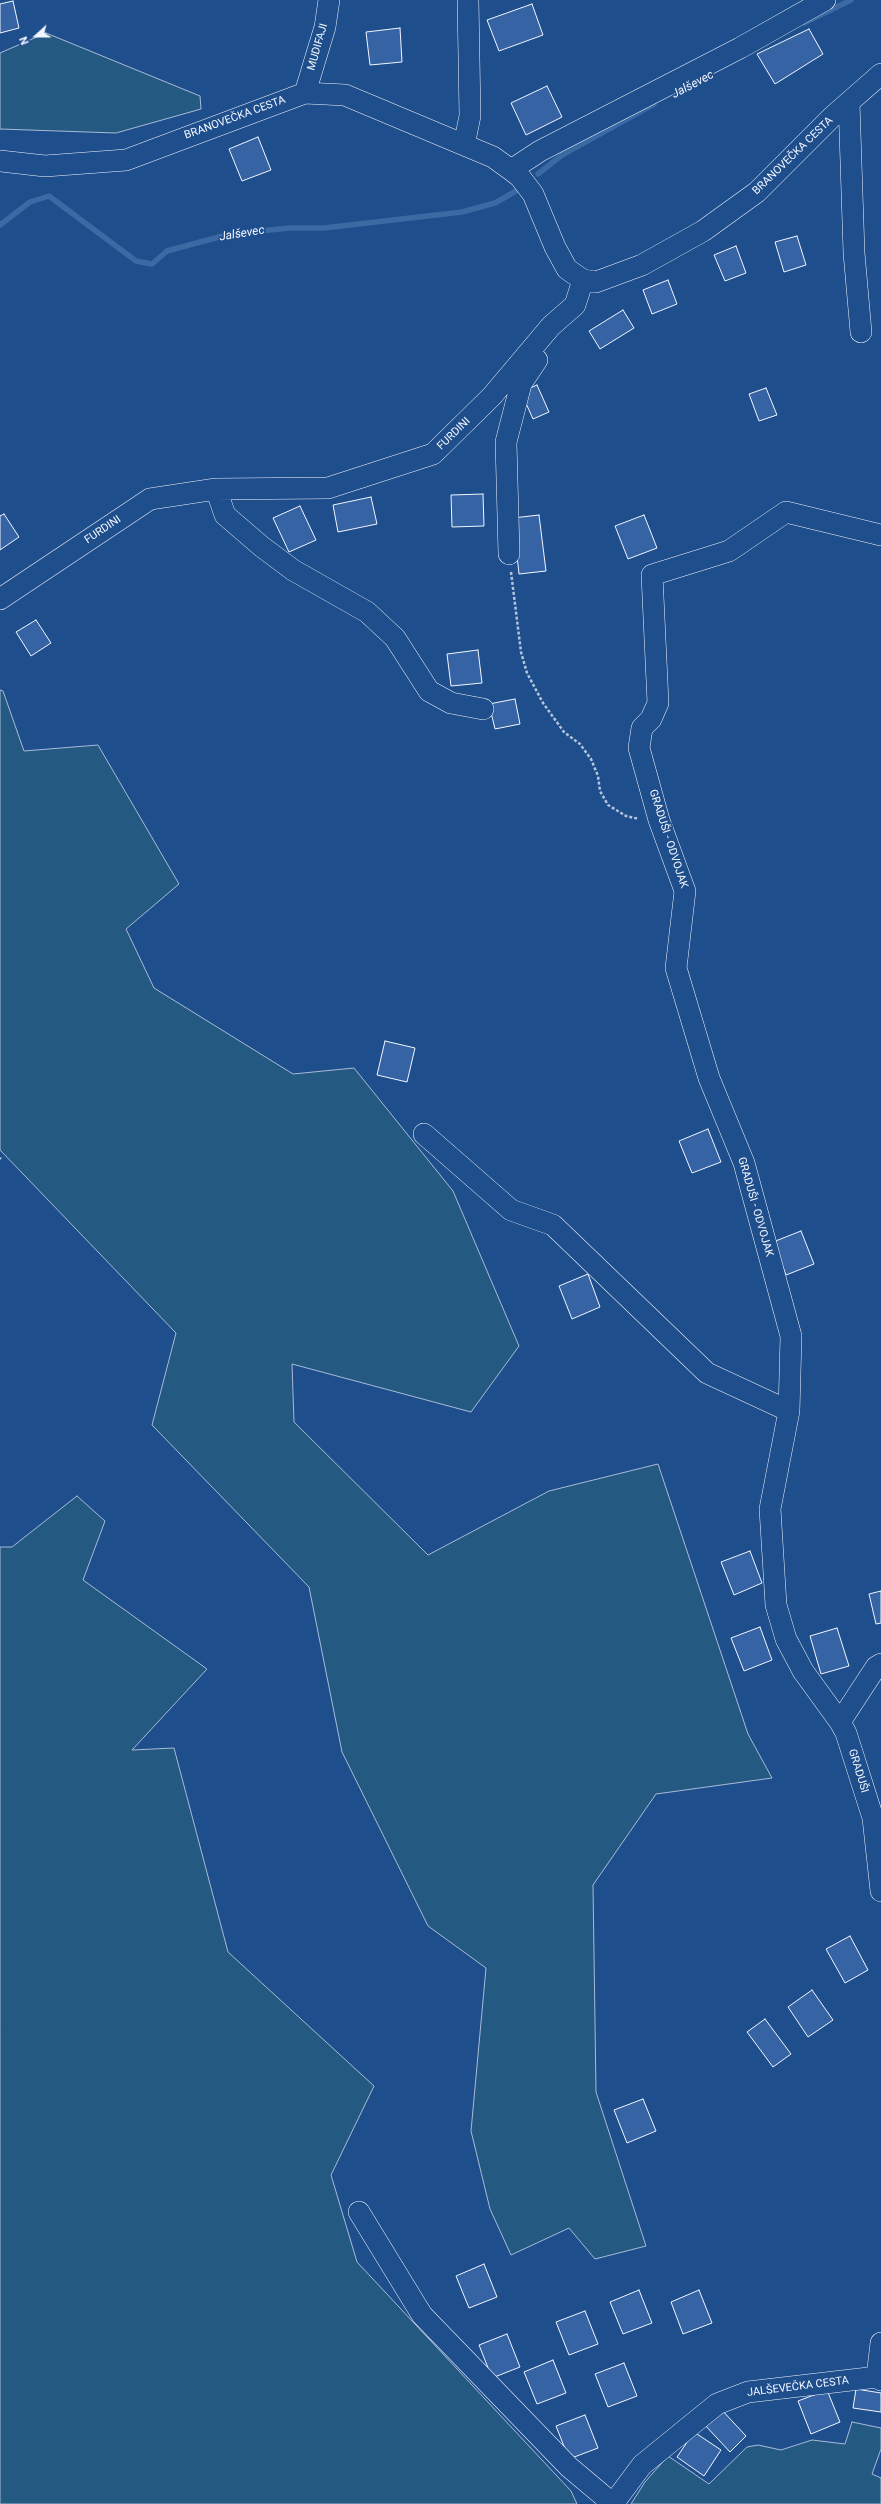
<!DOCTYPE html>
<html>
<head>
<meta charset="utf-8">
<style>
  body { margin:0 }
  #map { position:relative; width:881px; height:2504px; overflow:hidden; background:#1f4e8c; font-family:Roboto,sans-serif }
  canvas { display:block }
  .north { position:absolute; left:16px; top:16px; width:40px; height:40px; -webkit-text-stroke:3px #1f4e8c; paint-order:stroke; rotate:249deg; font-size:11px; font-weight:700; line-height:16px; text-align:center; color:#f2f6ff }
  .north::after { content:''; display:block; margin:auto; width:14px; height:18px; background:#f2f6ff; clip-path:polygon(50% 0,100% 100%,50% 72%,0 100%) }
</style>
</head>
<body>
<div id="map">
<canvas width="881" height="2504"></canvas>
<div class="north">N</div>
</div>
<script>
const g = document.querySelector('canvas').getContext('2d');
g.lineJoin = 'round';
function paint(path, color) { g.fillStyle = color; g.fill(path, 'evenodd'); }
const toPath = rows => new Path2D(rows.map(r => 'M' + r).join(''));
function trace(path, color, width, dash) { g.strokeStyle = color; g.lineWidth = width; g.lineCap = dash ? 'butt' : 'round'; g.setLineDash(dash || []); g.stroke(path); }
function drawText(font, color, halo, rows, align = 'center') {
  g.font = font + ' Roboto,sans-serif'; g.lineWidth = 3; g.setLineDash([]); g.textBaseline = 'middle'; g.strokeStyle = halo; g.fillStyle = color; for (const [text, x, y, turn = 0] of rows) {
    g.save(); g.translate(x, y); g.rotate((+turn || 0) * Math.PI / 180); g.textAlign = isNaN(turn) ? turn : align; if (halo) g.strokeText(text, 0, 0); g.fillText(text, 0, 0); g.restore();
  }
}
const green = toPath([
  [46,33,200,96,201,109,116,133,0,129,0,53,46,33],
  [0,690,3,691,24,751,98,745,179,884,126,929,154,988,293,1074,354,1068,453,1191,519,1346,471,1412,292,1364,294,1422,428,1555,549,1491,658,1464,748,1734,772,1778,656,1794,593,1885,596,2092,646,2246,595,2259,569,2228,511,2255,490,2209,471,2131,486,1968,428,1926,342,1752,309,1587,152,1425,176,1333,0,1150,0,690],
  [77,1496,105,1521,83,1580,207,1669,132,1750,174,1748,228,1952,374,2086,331,2175,357,2262,571,2491,577,2504,0,2504,0,1547,12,1547,77,1496],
  [852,2422,881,2428,881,2449,872,2474,881,2478,881,2504,631,2504,645,2482,668,2456,709,2484,747,2447,758,2445,781,2450,812,2440,845,2444,852,2422]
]);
const stream = toPath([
  [804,23,851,0],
  [538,174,562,155,654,104],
  [0,225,30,202,49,196,136,261,152,264,167,251,230,234,290,228,324,228,462,212,495,203,516,191]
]);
const building = toPath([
  [13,1,19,28,0,33,0,4,13,1],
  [532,4,543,35,499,51,487,20,532,4],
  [400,28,402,62,370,65,366,32,400,28],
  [809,29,823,54,775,84,757,54,809,29],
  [547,86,562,117,526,135,511,103,547,86],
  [258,137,271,170,242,181,229,149,258,137],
  [797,236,806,265,784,272,775,242,797,236],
  [736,246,746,273,725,281,714,255,736,246],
  [668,280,677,304,652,314,643,290,668,280],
  [623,310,634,328,600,349,589,331,623,310],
  [537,385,549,412,533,419,521,392,537,385],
  [766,388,777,415,759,421,749,394,766,388],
  [483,494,484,526,452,527,451,495,483,494],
  [371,497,377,524,338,532,333,505,371,497],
  [300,506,316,540,289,552,273,518,300,506],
  [4,514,19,537,0,550,0,516,4,514],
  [539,515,546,571,519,574,513,518,539,515],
  [644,515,657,548,628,559,615,526,644,515],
  [36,620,51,643,31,656,16,632,36,620],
  [478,650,482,683,451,686,447,654,478,650],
  [515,699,520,724,495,729,489,704,515,699],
  [385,1041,415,1048,407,1082,377,1075,385,1041],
  [708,1129,721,1162,692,1173,679,1141,708,1129],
  [801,1231,814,1264,786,1275,773,1242,801,1231],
  [588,1274,600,1307,572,1319,559,1286,588,1274],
  [750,1551,762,1583,734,1595,721,1562,750,1551],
  [881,1591,881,1623,876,1624,869,1594,881,1591],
  [760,1627,772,1660,744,1671,731,1638,760,1627],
  [837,1628,849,1666,821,1674,810,1636,837,1628],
  [850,1936,868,1970,845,1983,826,1949,850,1936],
  [812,1990,833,2020,808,2037,788,2007,812,1990],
  [765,2019,791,2054,773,2067,747,2032,765,2019],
  [643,2099,656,2131,627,2143,614,2110,643,2099],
  [484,2264,497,2297,469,2308,456,2276,484,2264],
  [639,2290,652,2323,623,2334,610,2302,639,2290],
  [699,2290,712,2323,683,2334,671,2302,699,2290],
  [585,2311,598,2344,569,2355,556,2322,585,2311],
  [507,2334,520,2367,492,2378,479,2345,507,2334],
  [553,2360,566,2393,537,2404,524,2372,553,2360],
  [624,2363,637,2396,608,2407,595,2374,624,2363],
  [856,2389,881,2393,881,2412,853,2408,856,2389],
  [827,2390,840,2422,811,2434,798,2401,827,2390],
  [720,2408,746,2436,730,2452,704,2424,720,2408],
  [585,2415,598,2448,569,2459,556,2426,585,2415],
  [694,2432,721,2450,704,2476,677,2457,694,2432]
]);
const path = toPath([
  [511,572,521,652,527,673,543,703,564,732,580,744,591,759,598,776,600,791,608,805,626,816,639,819],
  [0,1158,1,1159]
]);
const minor = toPath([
  [305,93,325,27,329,0],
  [849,102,854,253,861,332],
  [464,145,470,116,468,0],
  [0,161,45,166,126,160,305,93,345,95,493,157,511,170,520,177,533,194,555,247,567,269,583,280,596,282,642,265,703,231,757,192,832,117,881,74],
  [511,170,540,151,740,48,825,0],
  [216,489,225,515,261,546,293,570,367,612,395,638,429,691,451,703,483,709],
  [509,554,506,442,521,384,537,360],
  [0,599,150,499,216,489,328,488,433,454,492,396,551,326,575,305,583,280],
  [424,1134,511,1210,553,1225,707,1373,789,1411],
  [881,1664,876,1667,840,1722,846,1733,873,1818,881,1891],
  [840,1722,803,1671,786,1639,776,1605,770,1509,789,1411,791,1336,744,1163,709,1078,676,968,685,891,659,820,639,748,642,728,651,719,658,703,652,575,729,551,786,512,881,535],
  [359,2212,422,2315,569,2467,613,2504],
  [877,2377,881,2343],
  [613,2504,642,2465,717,2404,748,2392,877,2377,881,2380]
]);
const streetNames = [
  ["MUDIFAJI",318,47,-74],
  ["BRANOVEČKA CESTA",235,118,-20],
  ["BRANOVEČKA CESTA",793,156,-44],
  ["FURDINI",454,434,-44],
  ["FURDINI",103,530,-34],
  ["GRADUŠI - ODVOJAK",668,839,72],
  ["GRADUŠI - ODVOJAK",755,1207,74],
  ["GRADUŠI",858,1771,73],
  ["JALŠEVEČKA CESTA",798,2387,-7]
];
const waterNames = [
  ["Jalševec",693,85,-28],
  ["Jalševec",242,234,-9]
];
paint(green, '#245a82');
trace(green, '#a8bbd7', 1);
trace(stream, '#3b69a3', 5.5);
paint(building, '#3563a3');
trace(building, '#f2f6ff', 1);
trace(minor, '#f2f6ff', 22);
trace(path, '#b3c4dc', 2.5, [3, 2]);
trace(minor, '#1f4e8c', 21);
drawText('11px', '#f2f6ff', '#1f4e8c', streetNames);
drawText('italic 12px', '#f2f6ff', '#1f4e8c', waterNames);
</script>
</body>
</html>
